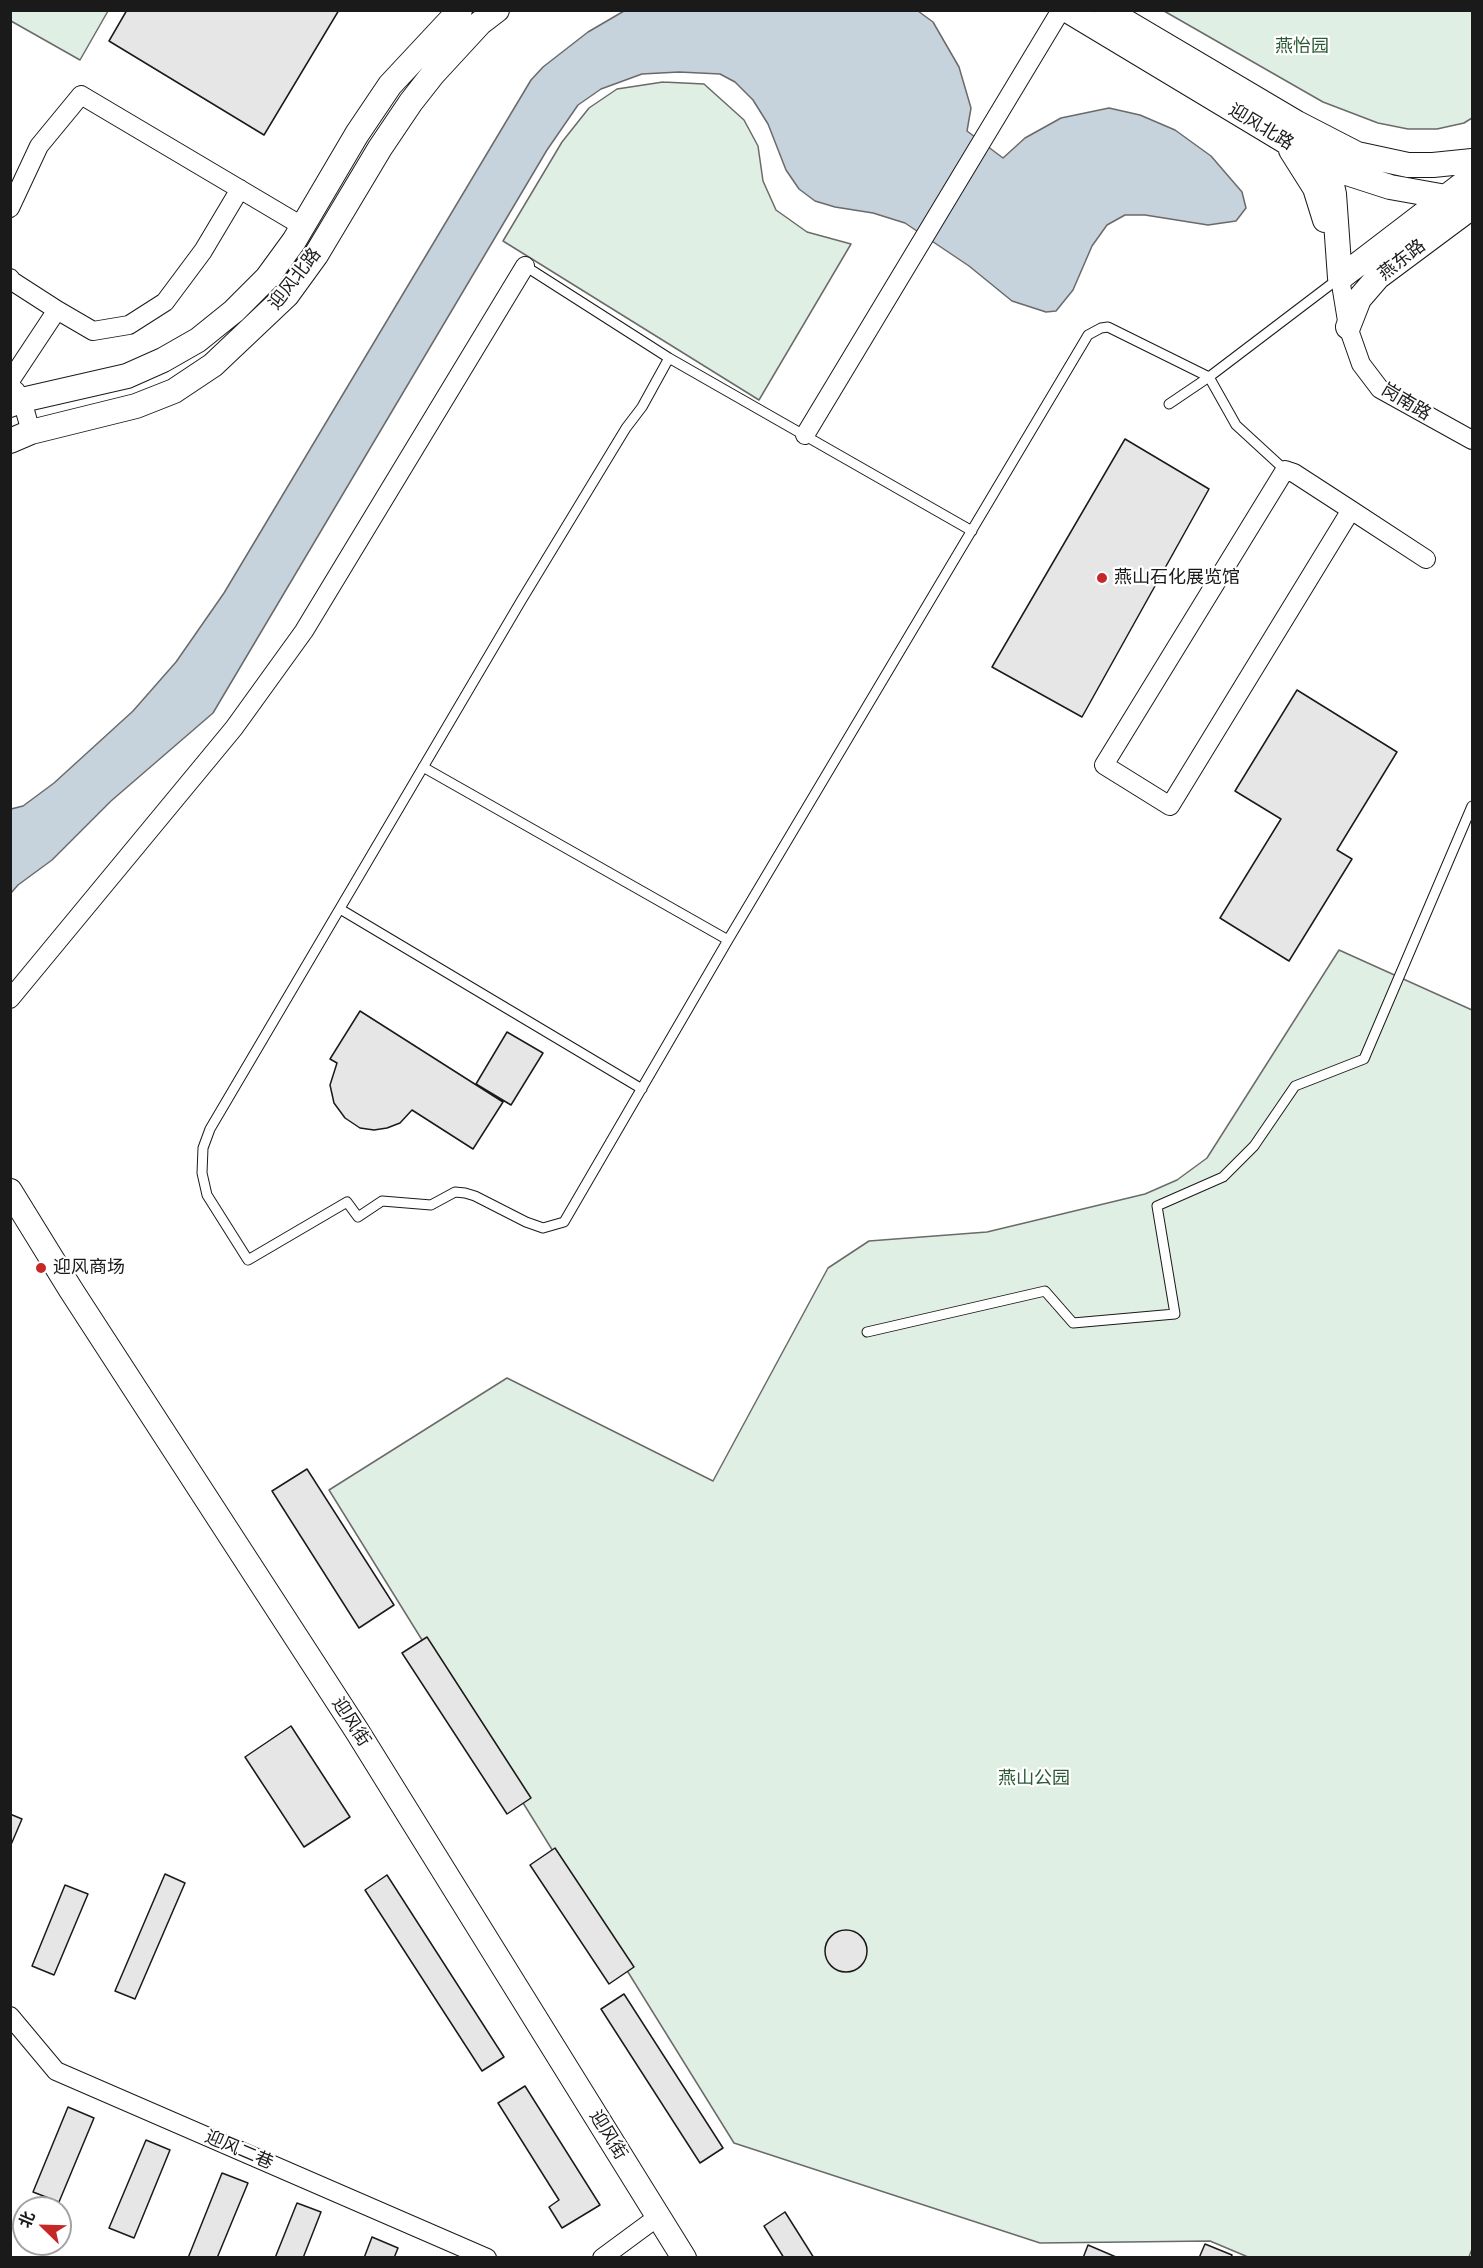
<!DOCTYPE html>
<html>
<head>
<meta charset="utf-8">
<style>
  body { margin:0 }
  #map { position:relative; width:1483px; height:2268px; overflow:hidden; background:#fff; font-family:Montserrat,"Noto Sans SC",sans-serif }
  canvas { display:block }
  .frame { position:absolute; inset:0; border:12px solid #1a1a1a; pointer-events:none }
  .north { position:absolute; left:12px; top:2196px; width:60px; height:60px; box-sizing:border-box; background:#fff; border:2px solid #a3a3a3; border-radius:50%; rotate:293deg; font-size:16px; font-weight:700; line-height:24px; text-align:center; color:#1a1a1a }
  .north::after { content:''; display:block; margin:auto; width:21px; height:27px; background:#c62828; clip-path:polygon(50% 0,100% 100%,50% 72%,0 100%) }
</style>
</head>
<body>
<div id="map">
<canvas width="1483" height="2268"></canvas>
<div class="frame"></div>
<div class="north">北</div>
</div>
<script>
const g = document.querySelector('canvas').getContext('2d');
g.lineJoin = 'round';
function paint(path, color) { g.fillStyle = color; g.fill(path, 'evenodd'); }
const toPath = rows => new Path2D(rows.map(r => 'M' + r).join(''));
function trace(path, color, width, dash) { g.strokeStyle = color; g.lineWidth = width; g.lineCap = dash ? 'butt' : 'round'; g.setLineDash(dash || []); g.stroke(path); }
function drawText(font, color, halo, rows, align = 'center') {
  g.font = font + ' Montserrat,"Noto Sans SC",sans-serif'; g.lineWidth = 4.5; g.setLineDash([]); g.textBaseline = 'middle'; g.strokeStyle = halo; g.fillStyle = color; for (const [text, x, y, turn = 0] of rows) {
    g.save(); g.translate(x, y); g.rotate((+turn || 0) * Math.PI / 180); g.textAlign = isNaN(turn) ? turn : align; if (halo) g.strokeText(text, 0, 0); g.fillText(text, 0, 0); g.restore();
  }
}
const green = toPath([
  [11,10,108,10,108,11,80,60,11,21,11,10],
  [1164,11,1472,11,1472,118,1464,123,1437,129,1408,129,1378,123,1323,102,1164,11],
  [663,82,704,84,744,120,758,146,763,181,776,210,807,232,851,244,759,400,503,241,562,142,589,108,617,89,663,82],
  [1339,950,1472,1010,1472,2249,1469,2257,1248,2257,1210,2241,1040,2243,734,2143,329,1490,507,1378,713,1481,828,1268,869,1241,987,1232,1145,1194,1177,1180,1207,1158,1339,950]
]);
const water = toPath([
  [624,11,918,11,933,22,959,67,971,108,967,131,1003,158,1025,138,1061,118,1109,108,1140,115,1175,130,1211,156,1242,192,1246,208,1236,221,1208,225,1145,215,1125,215,1107,225,1092,246,1073,290,1056,311,1046,312,1012,301,969,266,905,223,873,213,835,207,815,201,799,189,786,170,768,124,753,100,735,82,720,74,679,72,642,74,601,89,578,105,547,150,213,713,111,801,52,860,18,885,11,893,11,809,23,806,54,783,133,711,176,662,224,593,531,80,543,67,588,32,624,11]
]);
const building = toPath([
  [127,10,339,10,264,135,109,41,127,10],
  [1125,439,1209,489,1082,717,992,667,1125,439],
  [1297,690,1397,752,1337,850,1352,859,1289,961,1220,918,1281,819,1235,791,1297,690],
  [360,1011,503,1102,473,1149,412,1110,400,1123,387,1128,374,1130,360,1128,345,1118,334,1103,330,1085,337,1063,330,1059,360,1011],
  [507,1032,543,1053,511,1105,476,1084,507,1032],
  [307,1469,394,1605,359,1628,272,1491,307,1469],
  [427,1637,531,1798,507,1814,402,1653,427,1637],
  [291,1726,350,1817,304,1847,245,1757,291,1726],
  [10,1814,22,1819,10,1847,10,1814],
  [555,1848,634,1967,609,1984,530,1865,555,1848],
  [165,1874,185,1883,135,1999,115,1991,165,1874],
  [387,1875,504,2057,482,2071,365,1890,387,1875],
  [65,1885,88,1894,54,1975,32,1966,65,1885],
  '825 1951a21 21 0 1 1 42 0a21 21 0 1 1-42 0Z',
  [624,1994,723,2148,700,2163,601,2009,624,1994],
  [525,2086,600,2205,562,2228,549,2207,559,2200,498,2103,525,2086],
  [68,2107,94,2118,59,2202,33,2192,68,2107],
  [146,2140,170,2150,134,2238,109,2228,146,2140],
  [222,2173,248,2183,217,2258,188,2258,222,2173],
  [297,2203,321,2212,303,2258,275,2258,297,2203],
  [785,2212,814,2258,784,2258,764,2226,785,2212],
  [372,2237,398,2248,394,2258,364,2258,372,2237],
  [1205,2244,1232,2255,1231,2258,1199,2258,1205,2244],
  [1088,2245,1116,2257,1116,2258,1083,2258,1088,2245]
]);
const lane = toPath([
  [525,266,669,358,972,531],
  [669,358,642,407,626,428,521,601,210,1129,203,1148,202,1173,207,1195,248,1260,347,1202,358,1217,382,1201,431,1205,455,1192,465,1193,475,1196,526,1222,543,1228,564,1222,728,940,1088,335,1101,328,1108,327,1209,377,1236,425,1285,470],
  [1169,404,1209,377,1338,279],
  [423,767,728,940],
  [340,909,642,1089],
  [867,1332,1045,1291,1073,1323,1175,1314,1157,1206,1223,1177,1254,1146,1295,1086,1364,1059,1472,806]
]);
const street = toPath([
  [10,208,39,146,81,95,302,226],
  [10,278,12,281,57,310,10,381],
  [1340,278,1348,327,1361,364,1380,389,1472,440],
  [57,310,93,331,129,325,165,302,203,251,240,189],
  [15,390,22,400,31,432],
  [805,435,1061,10],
  [1351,510,1170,806,1104,765,1285,470,1294,473,1351,510,1426,559],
  [10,999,234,728,304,631,525,266],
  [10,2016,56,2071,487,2258],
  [602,2258,659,2216]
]);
const secondary = toPath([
  [1067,10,1328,167,1390,187,1446,197,1472,197],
  [1106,10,1297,123,1357,154,1408,165,1433,165,1472,161],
  [1291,150,1315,188,1325,220],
  [1323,156,1328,167,1334,194,1340,278],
  [1340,278,1472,177],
  [1348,327,1359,299,1378,277,1472,207],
  [10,405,22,400,127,376,163,360,198,340,234,311,267,278,294,241,357,134,390,85,460,10],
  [10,441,31,432,136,406,174,391,213,365,287,295,316,255,380,148,411,102,433,74,480,23,497,10],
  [10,1191,71,1290,357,1731,684,2258]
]);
const markers = [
  [1102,578,6,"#c62828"],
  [41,1268,6,"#c62828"]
];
const parkNames = [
  ["燕怡园",1302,47],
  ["燕山公园",1034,1779]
];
const streetNames = [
  ["迎风北路",1261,127,31],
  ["燕东路",1402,260,-38],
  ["迎风北路",295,279,-52],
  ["岗南路",1406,402,31],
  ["迎风街",351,1722,57],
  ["迎风街",608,2135,58],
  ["迎风二巷",239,2150,23]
];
const poiNames = [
  ["燕山石化展览馆",1114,578],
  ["迎风商场",53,1268]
];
paint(green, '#e0efe3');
trace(green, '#6a6a6a', 1.5);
paint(water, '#c6d2dc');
trace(water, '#6a6a6a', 1.5);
paint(building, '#e6e6e6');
trace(building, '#1a1a1a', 1.5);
trace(lane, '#1a1a1a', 11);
trace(street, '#1a1a1a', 20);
trace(secondary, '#1a1a1a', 26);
trace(lane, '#fff', 9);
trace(street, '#fff', 18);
trace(secondary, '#fff', 24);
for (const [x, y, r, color] of markers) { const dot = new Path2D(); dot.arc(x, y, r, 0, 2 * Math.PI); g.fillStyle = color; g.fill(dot); trace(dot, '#fff', 2); }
drawText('18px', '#2b5a34', '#fff', parkNames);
drawText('18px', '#1a1a1a', '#fff', streetNames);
drawText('18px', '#1a1a1a', '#fff', poiNames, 'left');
</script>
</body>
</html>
